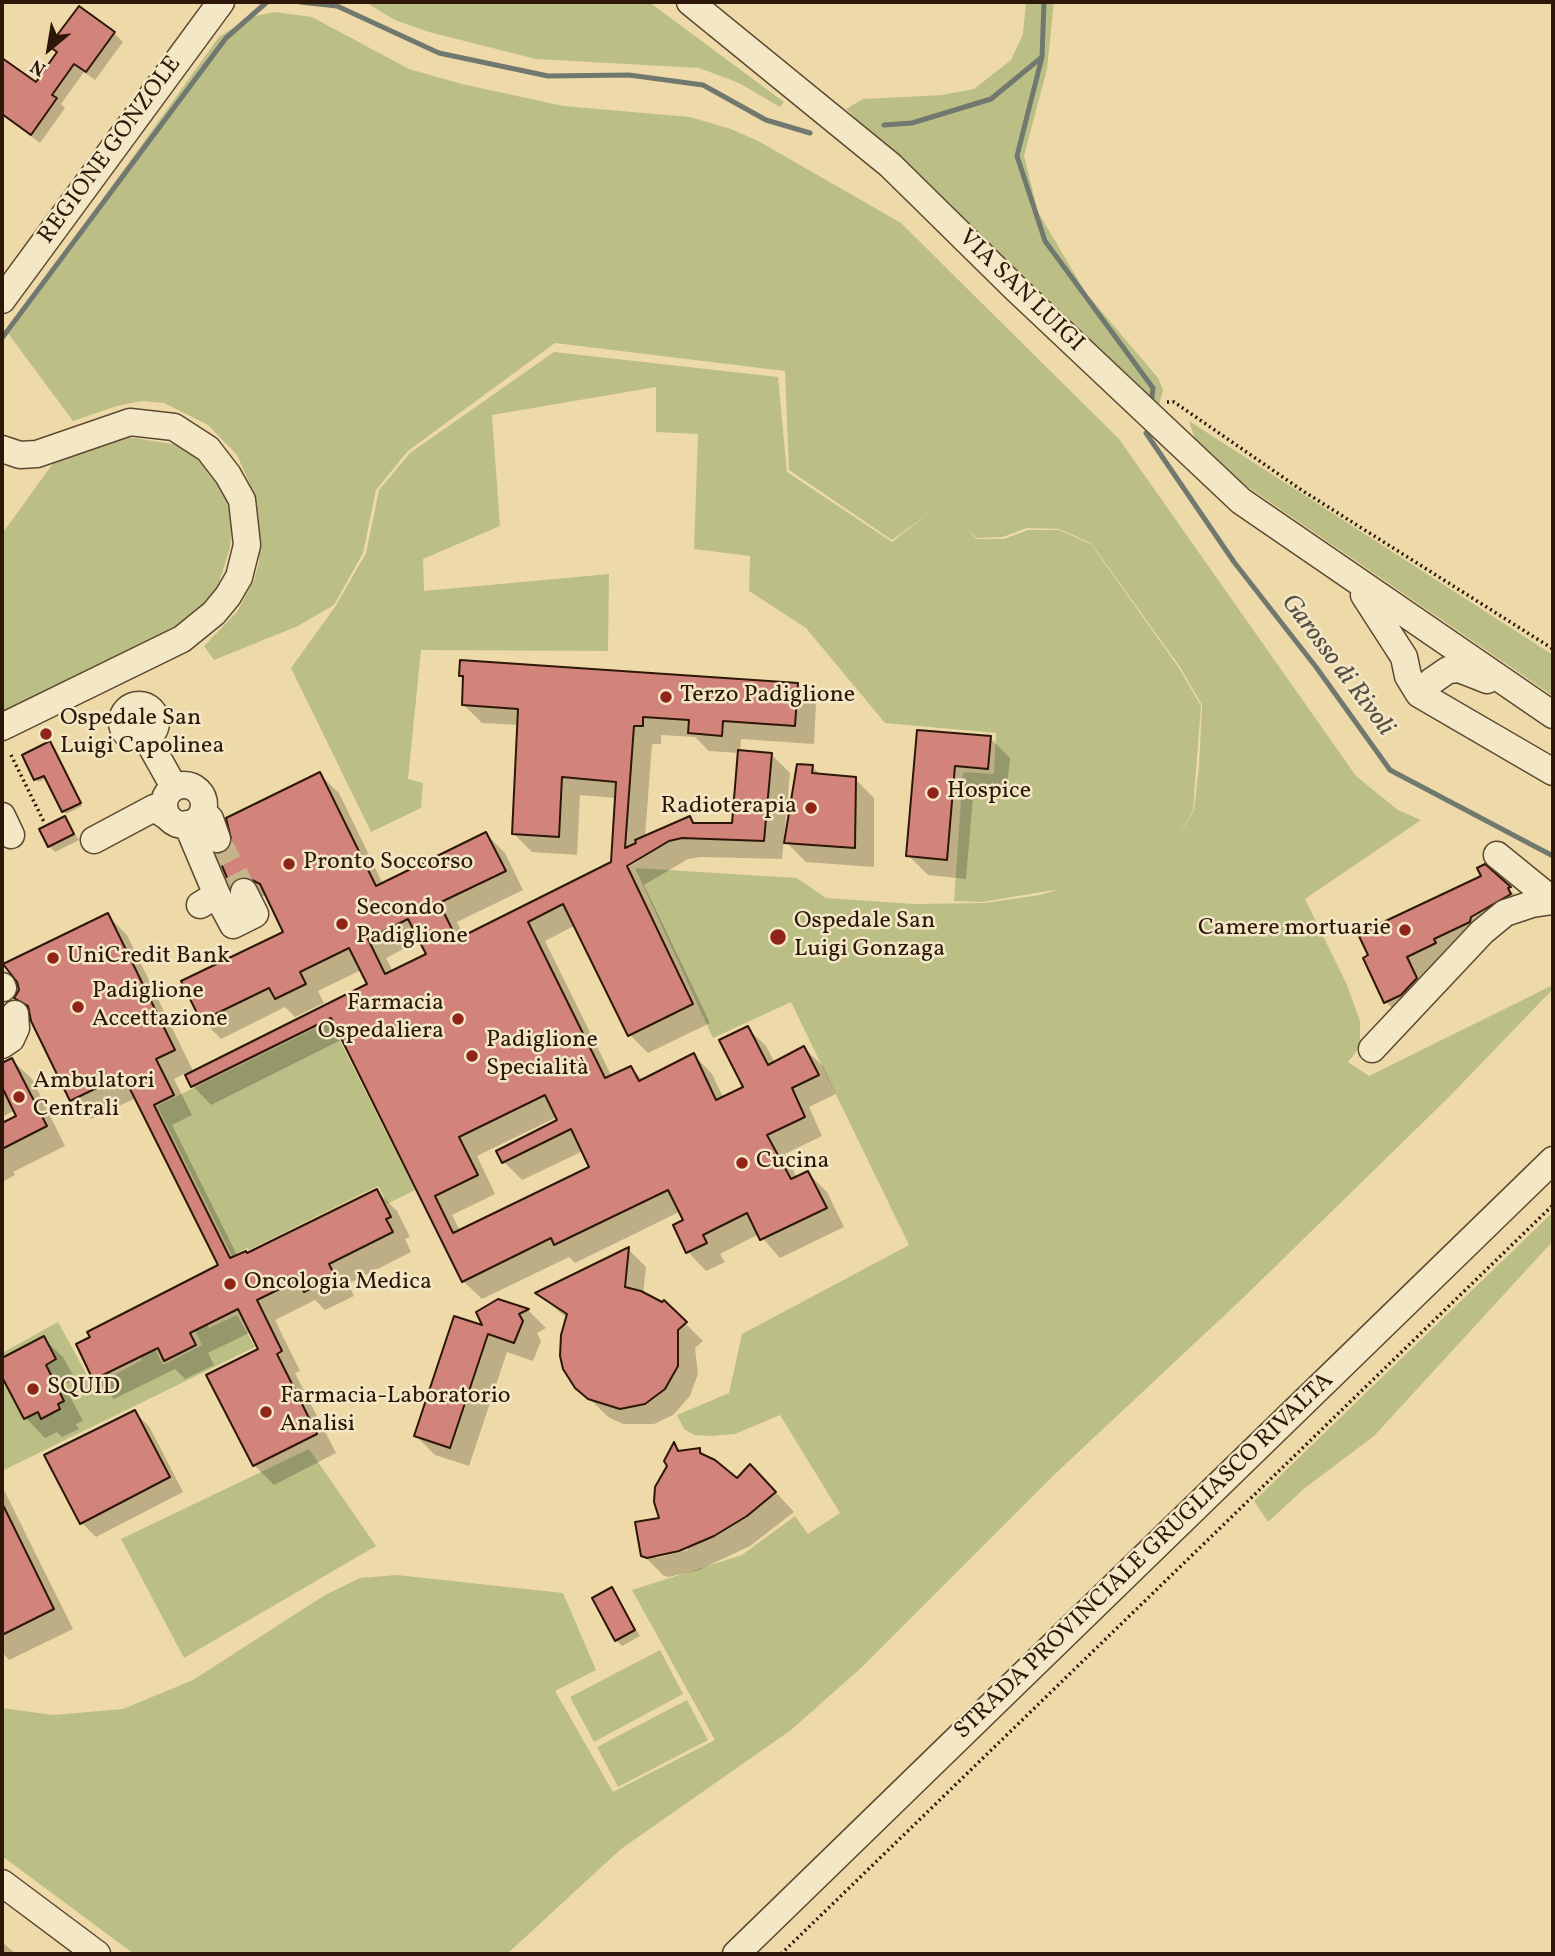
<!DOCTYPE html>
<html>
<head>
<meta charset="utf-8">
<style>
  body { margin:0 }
  #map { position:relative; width:1555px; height:1956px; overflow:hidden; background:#eedaa8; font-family:Vollkorn,serif }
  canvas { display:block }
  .frame { position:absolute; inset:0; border:4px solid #2d1709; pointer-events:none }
  .north { position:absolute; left:14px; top:14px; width:70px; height:70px; -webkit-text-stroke:5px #f4e7c6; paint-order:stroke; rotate:210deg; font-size:19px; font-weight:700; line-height:28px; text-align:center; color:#2d1709 }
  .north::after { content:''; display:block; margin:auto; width:24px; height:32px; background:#2d1709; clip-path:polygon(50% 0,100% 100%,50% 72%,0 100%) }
</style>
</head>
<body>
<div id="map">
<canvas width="1555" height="1956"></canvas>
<div class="frame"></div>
<div class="north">N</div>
</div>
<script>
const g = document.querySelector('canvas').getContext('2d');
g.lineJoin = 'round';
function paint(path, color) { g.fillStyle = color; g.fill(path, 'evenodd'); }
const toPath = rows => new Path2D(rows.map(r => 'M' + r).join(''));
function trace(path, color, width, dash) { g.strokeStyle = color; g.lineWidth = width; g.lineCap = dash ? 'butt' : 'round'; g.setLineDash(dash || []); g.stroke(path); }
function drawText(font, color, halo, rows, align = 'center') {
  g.font = font + ' Vollkorn,serif'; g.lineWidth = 5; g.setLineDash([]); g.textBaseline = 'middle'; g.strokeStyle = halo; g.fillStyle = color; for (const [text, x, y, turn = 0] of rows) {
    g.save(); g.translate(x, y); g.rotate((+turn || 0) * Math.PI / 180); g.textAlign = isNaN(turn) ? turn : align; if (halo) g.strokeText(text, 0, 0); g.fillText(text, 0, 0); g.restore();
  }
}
const green = toPath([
  [365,2,649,2,784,102,780,107,739,83,699,68,536,59,429,32,395,20],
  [1026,2,1054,2,1047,69,1024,156,1038,212,1086,293,1158,378,1163,390,1157,412,846,109,863,99,942,95,974,89,1011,60,1023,34],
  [275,12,312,17,409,69,462,84,563,106,690,117,731,129,760,142,901,223,1119,439,1356,776,1398,810,1421,820,1305,899,1347,985,1360,1021,1360,1047,1348,1062,1369,1076,1553,985,1553,989,1449,1097,1243,1298,1056,1473,862,1667,791,1730,621,1849,507,1954,134,1954,2,1856,2,1708,53,1715,123,1709,193,1680,325,1595,360,1578,397,1575,563,1593,596,1670,555,1691,613,1792,715,1740,632,1590,742,1555,795,1516,808,1534,840,1513,780,1415,735,1434,711,1436,694,1435,684,1429,677,1415,729,1393,742,1334,909,1245,791,1002,713,1038,635,868,797,878,826,898,914,904,984,903,1040,895,1059,889,983,902,954,901,963,772,994,774,996,733,885,723,806,628,749,591,750,556,694,549,698,434,656,432,656,387,492,415,500,526,423,559,424,591,609,574,608,651,421,650,408,779,423,783,421,808,371,832,291,668,335,607,366,553,379,490,410,453,554,352,778,377,787,472,892,542,928,514,892,540,789,470,785,371,555,343,408,451,376,490,363,553,334,605,298,626,214,660,204,646,237,612,254,580,259,562,260,538,255,496,237,455,208,425,164,403,141,401,117,406,73,421,7,332,219,37,250,17],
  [960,522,977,538,1003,537,1027,528,1059,529,1091,543,1180,667,1202,705,1199,766,1194,810,1179,836,1193,810,1201,706,1179,668,1091,544,1059,530,1028,530,1004,539,977,539],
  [1189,421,1553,655,1553,696,1226,472,1196,442],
  [129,437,178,445,197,459,218,481,226,498,232,522,230,548,216,592,187,624,2,715,2,534,54,462,100,444],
  [330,1021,415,1190,387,1204,378,1186,249,1250,247,1248,232,1256,157,1106],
  [1553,1212,1553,1241,1374,1436,1305,1488,1268,1522,1254,1501],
  [237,1315,255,1347,2,1471,2,1353,58,1322,93,1386,142,1360,137,1349,151,1341,163,1365,202,1345,191,1322,203,1316,209,1328],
  [309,1449,376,1546,184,1658,121,1539],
  [660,1650,683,1694,594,1742,570,1697],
  [687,1700,708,1740,618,1787,597,1747]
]);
const shadow = toPath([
  [114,33,123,42,95,80,84,72,61,104,65,108,40,143,2,115,2,60,36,85,59,53],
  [461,675,797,685,816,703,814,744,741,739,740,752,771,754,790,773,782,859,701,857,688,859,644,885,710,1023,648,1053,630,1035,576,925,545,941,612,1077,631,1068,643,1080,694,1055,712,1074,724,1099,746,1088,747,1028,766,1046,775,1063,804,1048,823,1066,836,1094,809,1107,822,1136,785,1154,797,1178,808,1173,827,1192,844,1227,780,1258,759,1234,720,1254,725,1262,706,1271,688,1252,685,1221,679,1212,575,1263,569,1257,482,1299,463,1281,343,1039,211,1105,193,1086,186,1073,174,1079,192,1115,172,1125,238,1257,248,1255,377,1191,397,1211,410,1237,405,1239,411,1252,348,1284,354,1296,325,1310,315,1300,275,1320,300,1371,295,1373,336,1453,274,1485,254,1465,260,1350,251,1332,208,1353,214,1365,185,1379,175,1369,114,1399,95,1379,221,1265,136,1098,91,1119,72,1100,31,1013,17,998,107,915,127,935,194,1073,369,985,361,970,318,991,324,1003,295,1017,285,1007,221,1039,202,1020,285,932,268,896,255,896,250,903,232,884,219,855,230,851,320,775,339,793,383,884,486,834,505,853,523,890,457,922,464,937,612,863,616,798,580,795,577,855,532,852,514,834,519,725,482,723,463,704,465,679],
  [661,735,695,737,709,751,739,753,733,825,696,824,690,818,645,837,652,744,661,744],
  [637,857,640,860,625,869,623,866],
  [421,940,428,955,393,972,386,958],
  [557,1117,560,1121,504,1162,522,1180,583,1151,591,1167,460,1231,452,1215,495,1194,477,1156],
  [919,732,990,738,1010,758,1007,788,974,785,966,879,928,875,908,855],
  [50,743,82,806,66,814,47,778,38,782,24,756],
  [812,766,821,776,855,779,874,798,874,867,806,862,784,840,787,840],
  [65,818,79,840,55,852,49,846],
  [1484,866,1528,907,1490,936,1405,1021,1386,1002,1365,959,1483,876],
  [12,1060,32,1079,65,1146,13,1172,15,1175,2,1182,2,1125,19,1117,15,1110,2,1117,2,1065],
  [628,1249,646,1267,643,1294,685,1323,703,1341,695,1348,698,1374,690,1396,673,1415,654,1424,623,1424,608,1417,569,1378,568,1319,538,1294],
  [498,1301,528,1310,546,1328,537,1333,541,1341,533,1361,507,1352,469,1466,435,1455,416,1436,486,1328],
  [43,1338,63,1357,75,1379,64,1385,83,1421,76,1424,79,1429,62,1437,57,1432,45,1438,26,1418,2,1373,2,1360],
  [134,1412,149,1426,183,1492,96,1537,82,1523],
  [675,1445,682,1452,699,1450,737,1480,770,1486,794,1512,750,1546,699,1570,668,1577,663,1575,643,1555,661,1519],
  [687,1547,688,1550,656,1558,656,1554],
  [2,1486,73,1629,9,1660,2,1652],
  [611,1589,640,1636,622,1646,616,1640],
  [2,1942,16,1954,2,1954]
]);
const stream = toPath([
  [300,2,337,6,439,53,548,76,629,75,703,85,766,120,810,133],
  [1044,2,1042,57,1017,156,1045,241,1153,388,1151,405],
  [884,125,912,123,991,99,1042,57],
  [2,338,226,38,267,2],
  [1146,433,1234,562,1316,667,1390,770,1553,856]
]);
const building = toPath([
  [79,6,115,32,86,72,74,64,52,95,57,98,31,135,2,114,2,58,36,82,57,52,49,46,79,6],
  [460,660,798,683,795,726,723,721,722,736,688,733,689,720,643,717,643,726,634,726,625,848,636,843,635,840,690,816,693,823,732,823,738,750,772,753,764,841,682,838,669,841,627,866,693,1004,628,1036,563,904,528,922,605,1078,631,1066,639,1081,694,1053,716,1100,743,1087,719,1040,748,1026,768,1065,804,1046,819,1075,792,1088,805,1117,767,1135,791,1179,808,1171,827,1208,760,1240,747,1213,703,1235,707,1243,686,1253,673,1225,683,1220,668,1190,554,1245,551,1238,462,1282,331,1018,191,1087,185,1075,367,984,349,948,300,972,306,984,275,999,269,988,201,1021,181,981,283,932,260,884,244,876,236,878,230,885,217,854,228,850,232,843,226,818,320,772,376,886,486,832,506,871,439,903,457,939,611,862,616,782,562,777,559,837,512,834,518,709,462,705,463,676,459,676,460,660],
  [408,919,426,954,385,974,368,939,408,919],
  [545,1095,557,1120,496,1151,502,1163,571,1129,589,1167,453,1233,435,1196,478,1175,459,1137,545,1095],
  [917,730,991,736,988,769,955,766,947,860,906,856,917,730],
  [50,741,81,803,62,812,44,776,34,780,22,755,50,741],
  [797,764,813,765,812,773,856,777,855,848,784,843,797,764],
  [65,816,74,834,48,847,39,829,65,816],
  [1485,864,1511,887,1508,888,1511,894,1471,917,1470,922,1434,939,1436,943,1407,957,1417,978,1401,995,1384,1003,1363,958,1368,955,1358,934,1481,876,1477,868,1485,864],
  [108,913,175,1050,156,1059,174,1095,154,1105,230,1258,246,1251,247,1253,377,1189,391,1217,386,1219,393,1232,329,1264,335,1276,304,1292,298,1280,257,1300,282,1351,277,1354,317,1434,253,1466,206,1375,258,1349,238,1309,190,1333,196,1345,164,1361,158,1348,93,1380,76,1344,90,1337,87,1332,218,1265,123,1075,70,1101,31,1021,28,1006,14,998,19,990,17,982,3,964,108,913],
  [12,1058,47,1126,2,1149,2,1123,16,1116,2,1087,2,1063,12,1058],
  [629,1247,625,1287,641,1291,662,1302,664,1300,687,1322,678,1330,678,1366,665,1389,645,1404,620,1409,588,1399,575,1388,563,1369,560,1356,561,1335,567,1314,535,1293,629,1247],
  [498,1299,529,1309,519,1314,523,1321,514,1343,488,1334,450,1448,414,1436,454,1316,482,1325,476,1312,498,1299],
  [44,1336,56,1359,46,1365,64,1401,58,1404,60,1409,41,1419,38,1412,24,1419,2,1377,2,1358,44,1336],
  [135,1410,170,1477,80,1524,44,1455,135,1410],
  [674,1442,678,1451,700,1448,700,1453,715,1460,737,1478,750,1464,776,1492,747,1516,714,1536,679,1551,647,1558,641,1556,635,1522,659,1518,654,1502,655,1487,667,1466,664,1461,674,1442],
  [2,1503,54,1609,2,1635,2,1503],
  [612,1587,635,1630,615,1641,592,1598,612,1587]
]);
const minorTunnel = toPath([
  [217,839,244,892]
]);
const path = toPath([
  [1167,402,1174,402,1303,491,1553,649],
  [11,755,45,824],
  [781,1954,1553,1205]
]);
const minor = toPath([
  [690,2,890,165,1015,288,1241,501,1553,715],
  [2,300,221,2],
  [2,449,20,455,37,454,130,422,174,427,208,449,228,475,242,500,247,545,239,577,228,596,214,613,182,639,2,727],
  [1364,595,1404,657,1408,676,1419,694,1553,772],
  [1432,681,1448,670,1459,669,1487,680],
  '122 722a17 17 0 1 1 34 0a17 17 0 1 1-34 0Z',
  [146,737,174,787],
  '164 805a20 20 0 1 1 40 0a20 20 0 1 1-40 0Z',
  [203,812,210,819,217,839],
  [2,816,11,835],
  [187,824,217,895,200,905],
  [94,840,154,808,168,817],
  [1497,855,1551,899],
  [217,895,233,925,255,914,244,892],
  [2,986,3,988],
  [2,1045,11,1039,16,1028,15,1014],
  [1372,1049,1482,932,1505,913,1532,904,1553,901],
  [2,1883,97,1954],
  [736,1954,1553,1160]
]);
const markers = [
  [666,697,7,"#8f2418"],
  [46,734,7,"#8f2418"],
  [933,793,7,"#8f2418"],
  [811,808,7,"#8f2418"],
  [289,864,7,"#8f2418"],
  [342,924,7,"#8f2418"],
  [1405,930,7,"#8f2418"],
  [778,937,9,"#8f2418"],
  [53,958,7,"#8f2418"],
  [78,1007,7,"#8f2418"],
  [458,1019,7,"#8f2418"],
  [472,1056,7,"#8f2418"],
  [19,1097,7,"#8f2418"],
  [742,1163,7,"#8f2418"],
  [230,1284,7,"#8f2418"],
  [33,1389,7,"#8f2418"],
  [266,1412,7,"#8f2418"]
];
const streetNames = [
  ["REGIONE GONZOLE",111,151,-54],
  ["VIA SAN LUIGI",1020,292,44],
  ["STRADA PROVINCIALE GRUGLIASCO RIVALTA",1145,1557,-44]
];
const poiNames = [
  ["Terzo Padiglione",680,697],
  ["Ospedale San",60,720],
  ["Luigi Capolinea",60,748],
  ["Hospice",947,793],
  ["Radioterapia",797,808,"right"],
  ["Pronto Soccorso",303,864],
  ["Secondo",356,910],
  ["Padiglione",356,938],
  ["Ospedale San",794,923],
  ["Luigi Gonzaga",794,951],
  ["Camere mortuarie",1391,930,"right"],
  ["UniCredit Bank",67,958],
  ["Padiglione",92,993],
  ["Accettazione",92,1021],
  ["Farmacia",444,1005,"right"],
  ["Ospedaliera",444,1033,"right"],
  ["Padiglione",486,1042],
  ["Specialità",486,1070],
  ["Ambulatori",33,1083],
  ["Centrali",33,1111],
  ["Cucina",756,1163],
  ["Oncologia Medica",244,1284],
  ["SQUID",47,1389],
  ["Farmacia-Laboratorio",280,1398],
  ["Analisi",280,1426]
];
const waterNames = [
  ["Garosso di Rivoli",1336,666,53]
];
paint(green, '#bbbf86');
paint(shadow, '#0003');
trace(stream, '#71786f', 5);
paint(building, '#d2837a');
trace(building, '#2d1709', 2);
trace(minorTunnel, '#c7b388', 26, [26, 13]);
trace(minor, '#5d4831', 29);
trace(path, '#2d1709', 3.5, [2, 3.5]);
trace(minor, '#f4e7c6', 26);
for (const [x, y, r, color] of markers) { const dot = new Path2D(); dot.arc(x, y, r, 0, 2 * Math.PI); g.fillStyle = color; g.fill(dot); trace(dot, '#f4e7c6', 2.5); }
drawText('24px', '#2d1709', '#f4e7c6', streetNames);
drawText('24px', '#2d1709', '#f4e7c6', poiNames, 'left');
drawText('italic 26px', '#554f44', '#f4e7c6', waterNames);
</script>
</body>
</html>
